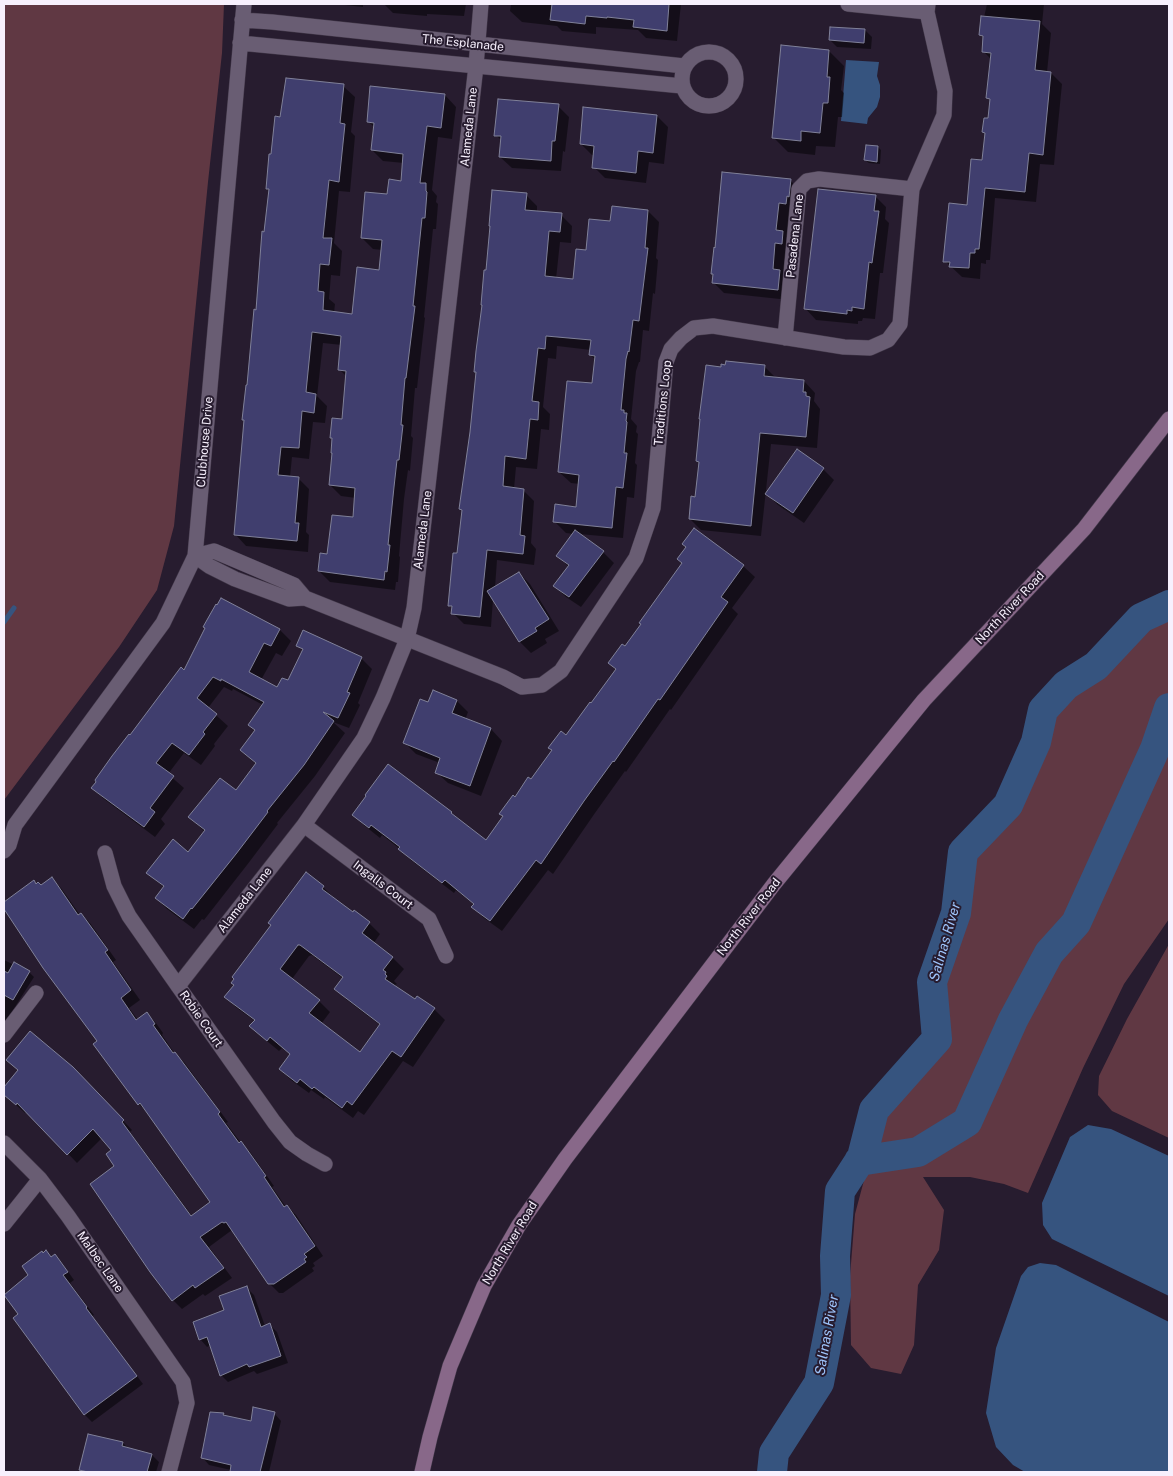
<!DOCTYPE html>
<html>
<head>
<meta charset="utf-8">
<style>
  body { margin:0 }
  #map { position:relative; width:1173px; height:1476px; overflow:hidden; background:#271c2f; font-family:"Public Sans",sans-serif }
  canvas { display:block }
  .frame { position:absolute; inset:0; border:5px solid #f7f0fd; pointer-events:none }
</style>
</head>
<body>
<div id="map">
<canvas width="1173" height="1476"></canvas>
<div class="frame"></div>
</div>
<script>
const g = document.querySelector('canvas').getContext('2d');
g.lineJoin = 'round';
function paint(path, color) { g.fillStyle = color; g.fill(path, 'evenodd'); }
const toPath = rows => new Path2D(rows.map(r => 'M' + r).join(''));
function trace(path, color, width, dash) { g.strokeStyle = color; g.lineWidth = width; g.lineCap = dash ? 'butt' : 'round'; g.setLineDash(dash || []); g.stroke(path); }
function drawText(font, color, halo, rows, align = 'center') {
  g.font = font + ' "Public Sans",sans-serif'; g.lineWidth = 4; g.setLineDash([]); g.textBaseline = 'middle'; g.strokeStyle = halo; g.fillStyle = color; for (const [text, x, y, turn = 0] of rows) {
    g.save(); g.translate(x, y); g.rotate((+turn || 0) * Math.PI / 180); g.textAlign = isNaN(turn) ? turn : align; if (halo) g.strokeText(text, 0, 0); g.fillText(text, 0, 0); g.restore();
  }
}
const green = toPath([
  [4,4,224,4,222,53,208,182,174,526,157,590,119,647,4,800],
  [1169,615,1169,919,1124,984,1083,1068,1028,1193,1004,1184,970,1177,923,1177,944,1210,939,1250,918,1285,914,1345,901,1374,871,1368,851,1345,850,1276,855,1214,882,1113,945,1038,942,984,950,957,966,907,973,853,1020,796,1043,745,1049,718,1066,694,1105,668,1130,640,1162,617],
  [1169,944,1169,1138,1112,1111,1098,1095,1099,1076,1127,1019]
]);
const water = toPath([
  [846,60,879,62,877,76,880,85,880,97,877,107,868,118,867,124,841,121],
  [1088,1125,1111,1129,1169,1156,1169,1296,1052,1239,1043,1225,1042,1203,1070,1137],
  [1040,1263,1056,1265,1169,1322,1169,1471,1168,1472,1025,1472,1013,1465,996,1447,986,1413,996,1348,1021,1276,1028,1267]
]);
const shadow = toPath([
  [336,4,363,4,363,7],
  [384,4,466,4,464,16,427,14,427,16,393,13],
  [511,4,681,4,677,41,646,38,638,30,596,27,596,34,562,31,557,26,522,22,510,11],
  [987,4,1044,4,1042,24,1051,33,1047,72,1051,73,1062,84,1054,165,1040,164,1036,202,995,198,990,260,986,260,986,264,981,263,980,279,962,277,945,261,968,206,983,161,986,135,984,132,989,119,991,101,988,98,992,60,983,51,984,38,980,35],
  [865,30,872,37,871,49,837,47,830,40],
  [782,46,829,51,844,66,841,90,844,93,842,117,838,117,835,147,816,146,815,155,788,152,773,137],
  [343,86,355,97,351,132,355,136,350,192,339,191,334,243,342,251,340,276,331,275,329,299,335,304,334,313,353,315,380,271,382,250,373,249,362,238,388,196,402,182,404,163,383,161,372,150,375,128,368,121,445,95,456,107,452,139,438,137,432,190,437,196,436,202,438,204,436,229,433,229,424,317,425,318,417,388,415,388,411,436,413,438,410,471,408,470,404,499,399,556,400,557,398,582,396,582,395,590,330,582,319,571,328,555,354,518,356,498,341,496,330,485,333,454,333,439,331,437,343,420,347,377,340,370,342,345,323,343,317,396,327,406,325,423,313,422,309,459,292,457,290,477,298,478,309,489,306,532,309,535,308,552,246,546,235,534,245,422,243,419,257,311,270,191,267,188,272,155,281,118],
  [558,106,569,117,565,152,563,151,561,171,512,168,500,157,502,141,496,135],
  [657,116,668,127,664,164,649,162,646,183,605,178,594,167,595,155,592,155,581,144],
  [867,146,878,147,881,150,880,164,869,163,865,160],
  [790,180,801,191,789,300,724,293,713,282,714,276,712,274],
  [526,195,537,206,537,212,561,215,572,226,571,243,560,242,556,279,574,280,587,251,611,223,648,211,659,222,656,258,658,260,655,294,653,293,649,331,643,330,640,362,639,362,636,371,631,419,637,426,636,432,638,434,635,463,637,465,634,498,627,497,623,538,579,534,603,552,614,563,581,607,566,597,555,586,569,567,558,556,574,534,566,533,555,522,577,508,580,484,571,483,559,472,593,385,596,360,590,355,591,350,557,346,556,359,548,358,543,407,550,414,549,430,541,429,537,469,516,467,514,489,523,490,534,501,531,543,536,549,534,565,497,560,495,588,519,573,530,584,559,631,545,639,547,643,531,653,520,642,493,599,491,627,464,624,453,613,453,609,449,605,458,554,463,511,461,509,471,432,487,272],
  [875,196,886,207,885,219,889,223,883,273,880,273,875,319,863,318,862,321,858,321,858,324,816,320,805,308],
  [765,367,776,378,804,381,815,393,814,401,820,409,817,448,771,444,761,536,701,530,690,519,696,498,700,464,697,461,722,368],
  [797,451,823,469,834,480,804,523,778,505,767,494],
  [743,566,755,577,732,608,738,614,671,710,670,709,626,772,625,771,595,813,553,874,548,870,502,931,484,918,473,907,475,905,456,890,454,893,411,860,400,849,382,835,380,838,365,826,354,815,486,842,515,798,531,781,592,705,616,670,609,663,626,648],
  [280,630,291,641,282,656,276,653,261,680,278,689,289,682,303,651,298,645,361,658,372,669,358,703,360,705,349,728,333,722,345,733,315,776,277,823,278,824,247,865,204,920,202,919,194,929,167,909,156,898,164,887,148,873,189,853,205,832,190,817,236,792,257,765,241,750,256,731,249,725,263,705,233,689,232,691,224,687,208,708,228,726,214,744,215,746,201,765,184,753,168,774,184,788,161,819,165,824,155,837,104,799,93,788,131,737,185,672],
  [433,692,457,701,468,712,465,720,491,729,502,741,481,796,448,783,436,772,440,763,416,754,405,743,429,704],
  [52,879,61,888,80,915,81,914,90,923,116,960,113,962,140,1000,129,1008,138,1020,147,1014,156,1023,163,1033,162,1035,175,1054,184,1062,214,1103,228,1122,226,1123,241,1143,250,1152,274,1186,272,1187,286,1207,287,1206,296,1215,323,1256,313,1263,315,1266,312,1268,314,1271,283,1293,279,1293,269,1283,232,1230,209,1247,232,1278,205,1296,203,1294,182,1309,173,1300,116,1167,113,1150,102,1138,77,1163,27,1111,25,1113,4,1094,4,1089,19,1071,72,1068,132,1130,130,1132,192,1216,211,1203,148,1113,139,1104,95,1044,98,1042,4,907,4,903,33,882,36,885,41,886],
  [323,887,334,898,333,899,369,923,380,934,373,944,393,958,404,969,394,981,397,984,395,985,415,1001,434,1009,445,1020,413,1067,403,1061,364,1115,358,1111,353,1118,325,1097,324,1099,311,1090,309,1093,291,1080,280,1069,291,1055,282,1048,279,1051,262,1037,251,1026,255,1021,237,1008,226,997],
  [312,955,344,979,336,989,347,1000,380,1025,361,1054,321,1024,330,1012,319,1001,292,979,309,956],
  [4,960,29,972,34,977,13,1010,4,1023],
  [55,1256,62,1263,74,1280,70,1283,94,1315,92,1316,143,1384,92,1422,85,1415,15,1318,20,1314],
  [247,1288,254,1295,265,1326,270,1325,277,1332,288,1363,257,1374,254,1371,228,1382,221,1375,211,1345,207,1347,200,1339],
  [274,1413,281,1421,269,1472,231,1472,231,1470,209,1465,202,1457,223,1414,227,1417,252,1423],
  [123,1443,129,1449,152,1455,159,1462,156,1472,81,1472,81,1470]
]);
const stream = toPath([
  [4,622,14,608]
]);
const river = toPath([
  [859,1161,918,1152,967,1122,1013,1020,1049,953,1076,923,1155,749,1169,708],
  [772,1472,774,1453,819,1383,836,1295,835,1256,840,1191,862,1157,874,1110,937,1039,932,982,956,913,963,852,1008,805,1036,742,1043,710,1066,685,1096,666,1141,618,1169,605]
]);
const building = toPath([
  [552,4,669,4,667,31,633,27,634,20,607,17,607,18,586,16,585,24,550,20,552,4],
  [981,16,1040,21,1035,70,1051,72,1043,155,1029,153,1025,192,985,188,979,249,975,249,975,253,970,253,969,268,949,267,950,262,943,262,949,203,967,205,971,159,982,160,985,133,982,132,984,118,988,118,990,99,986,98,991,53,982,52,983,36,979,35,981,16],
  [830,27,865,29,864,43,829,40,830,27],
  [781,45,829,50,827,77,830,77,828,103,823,103,820,133,801,131,801,141,772,138,781,45],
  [286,78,344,84,340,123,345,124,339,182,329,180,323,238,332,238,329,265,320,264,318,291,324,292,323,310,352,314,357,267,379,270,382,240,361,238,365,192,387,194,389,179,401,181,403,154,371,150,374,123,367,122,370,86,445,94,441,128,427,126,420,183,426,183,426,191,427,192,425,218,422,218,413,306,415,306,406,378,405,378,401,425,403,425,399,460,397,460,394,487,388,545,390,545,387,572,385,571,384,580,318,571,320,553,327,554,332,515,353,517,355,488,329,485,332,453,331,453,332,438,330,438,332,418,342,419,346,371,338,370,341,336,312,332,306,392,316,394,314,413,302,411,299,448,281,447,278,475,299,477,295,523,299,523,297,541,234,535,244,420,242,420,246,385,247,385,254,309,256,310,262,231,264,232,269,189,266,189,269,154,271,154,275,116,280,117,286,78],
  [498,99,559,104,555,141,552,141,551,161,499,157,501,136,494,136,498,99],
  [583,107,657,115,653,153,638,151,636,173,592,168,594,146,580,144,583,107],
  [866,145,878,146,877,162,864,160,866,145],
  [722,172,791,179,789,197,787,196,786,204,779,203,776,230,783,231,782,244,775,243,773,269,780,270,778,290,712,283,713,274,711,274,714,247,715,248,722,172],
  [818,189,876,195,874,211,879,211,872,263,869,262,864,309,852,307,852,311,847,310,847,314,804,309,818,189],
  [492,190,527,193,525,210,562,213,560,232,549,231,545,276,573,279,576,249,586,250,589,219,610,221,612,206,648,210,645,248,648,248,639,321,633,320,629,352,628,351,626,359,621,410,624,410,624,413,627,413,626,421,627,422,624,453,627,453,623,488,616,487,612,528,553,522,555,504,576,507,579,475,558,472,567,381,592,383,595,356,589,355,591,340,546,336,545,349,538,348,532,401,539,402,538,420,530,419,526,459,505,456,503,486,524,489,520,535,525,536,523,554,487,550,480,617,451,614,452,606,448,606,453,553,457,553,462,510,459,509,470,432,476,372,474,372,476,351,482,305,481,305,484,270,486,270,490,226,489,226,492,190],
  [726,361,765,365,764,376,804,380,803,392,806,392,806,396,810,397,806,437,760,433,751,526,689,519,691,496,695,497,699,462,696,461,700,419,699,419,706,365,721,367,721,364,725,365,726,361],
  [797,449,824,468,793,513,765,494,797,449],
  [694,528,744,565,721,597,728,602,660,700,658,699,614,762,613,761,584,801,541,864,536,860,490,921,471,907,474,904,445,880,442,883,398,849,400,847,371,825,369,828,352,815,366,796,365,795,388,764,452,812,451,813,486,840,503,816,499,814,513,795,515,797,528,777,531,779,552,750,548,748,561,731,566,735,590,702,591,703,616,669,608,663,622,644,625,646,641,624,639,623,682,563,677,559,686,547,682,544,694,528],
  [575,530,604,551,569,597,553,586,569,565,556,556,575,530],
  [519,572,549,619,535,628,537,631,519,642,487,591,519,572],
  [221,598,280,629,271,646,264,643,249,672,277,687,282,678,288,680,303,649,296,646,303,630,362,657,347,692,350,693,338,718,323,712,334,721,304,765,267,811,268,812,236,854,192,909,191,908,183,919,155,898,164,886,146,873,173,839,188,852,205,830,188,817,220,778,236,790,256,763,240,750,255,730,248,725,264,702,221,679,221,681,213,677,197,698,217,714,203,732,205,734,189,755,172,743,156,763,174,776,150,808,155,812,144,827,91,788,96,782,95,780,112,756,129,734,130,735,181,667,184,670,205,628,203,627,216,604,217,605,221,598],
  [433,690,457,700,452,713,491,728,470,786,435,773,440,758,403,743,420,699,428,702,433,690],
  [306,872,324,886,322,889,353,912,354,910,370,922,362,933,393,957,383,970,386,972,385,974,387,976,385,979,415,999,417,996,435,1008,401,1057,392,1051,352,1105,347,1101,342,1108,314,1087,312,1089,300,1079,297,1083,279,1069,290,1054,270,1037,267,1041,249,1026,255,1020,224,997,234,985,231,983,234,979,232,977,271,925,268,923,306,872],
  [298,945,300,945,343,977,334,989,380,1024,360,1052,309,1013,320,1000,280,969,298,945],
  [52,877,78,915,81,913,108,950,105,952,131,990,121,998,136,1020,147,1012,155,1024,153,1025,173,1053,175,1052,220,1112,218,1114,239,1143,241,1141,266,1176,264,1177,284,1207,287,1205,315,1246,304,1254,307,1257,304,1259,306,1262,274,1284,268,1284,226,1222,224,1223,222,1222,200,1237,224,1268,195,1288,193,1285,172,1301,150,1272,90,1184,114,1166,106,1154,111,1150,93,1129,67,1155,17,1103,16,1105,4,1095,4,1087,18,1070,6,1060,30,1031,73,1067,124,1120,122,1122,191,1216,210,1202,140,1103,138,1105,93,1044,97,1041,43,968,4,909,4,902,34,880,36,884,38,882,41,885,52,877],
  [14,962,30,971,13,1000,4,995,4,971,8,973,14,962],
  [46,1250,51,1257,55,1254,68,1272,63,1275,87,1307,86,1308,137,1376,84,1415,13,1318,18,1314,4,1295,28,1275,22,1266,42,1251,43,1253,46,1250],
  [247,1286,261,1327,270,1323,281,1356,249,1367,247,1364,220,1376,207,1337,199,1340,193,1322,224,1310,219,1296,247,1286],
  [253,1407,275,1412,260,1472,230,1472,231,1465,201,1458,210,1412,224,1413,223,1415,251,1421,253,1407],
  [88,1434,123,1442,122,1446,152,1454,147,1472,88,1472,79,1470,88,1434]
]);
const minor = toPath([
  [848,4,927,12],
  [242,20,272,22,684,66],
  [240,43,682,86],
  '682 79a27 27 0 1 1 54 0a27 27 0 1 1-54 0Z',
  [785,338,799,189,807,181,819,179,912,189],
  [195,556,209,566,235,579,289,599,305,598,503,677,522,687,542,685,561,671,636,558,653,508,666,362,671,349,681,338,694,328,713,326,844,347,870,348,888,340,900,324,912,189,944,115,945,91,927,12,928,4],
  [195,556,214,551,294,585,305,598],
  [304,825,429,919,446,956],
  [4,851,9,845,15,825,163,623,195,556,244,4],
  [105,853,114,886,129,916,178,986,274,1122,290,1142,307,1154,325,1164],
  [178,986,304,825,364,738,383,698,407,639,414,608,476,66,481,4],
  [4,1035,36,993],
  [4,1143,40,1179,68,1216,183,1382,187,1403,169,1472],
  [4,1224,40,1179]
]);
const secondary = toPath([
  [422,1472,430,1437,450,1366,484,1286,519,1225,565,1159,774,884,924,700,1084,529,1169,419]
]);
const streetNames = [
  ["The Esplanade",463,43,6],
  ["Alameda Lane",469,127,-84],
  ["Pasadena Lane",795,236,-84],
  ["Traditions Loop",663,403,-84],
  ["Clubhouse Drive",205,442,-85],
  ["Alameda Lane",423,530,-83],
  ["North River Road",1010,608,-47],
  ["Ingalls Court",383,885,37],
  ["Alameda Lane",245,900,-52],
  ["North River Road",749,917,-52],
  ["Robie Court",201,1019,55],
  ["North River Road",510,1243,-59],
  ["Malbec Lane",100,1262,55]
];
const waterNames = [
  ["Salinas River",945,942,-74],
  ["Salinas River",827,1335,-80]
];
paint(green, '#603843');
paint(water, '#36547f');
paint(shadow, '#0007');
trace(stream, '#36547f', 5);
trace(river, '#36547f', 30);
paint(building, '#403e6e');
trace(building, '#808199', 1);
trace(minor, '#43394a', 16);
trace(secondary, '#43394a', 16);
trace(minor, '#695d73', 15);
trace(secondary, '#886889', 15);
drawText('12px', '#f7f0fd', '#271c2f', streetNames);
drawText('italic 14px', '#9fc5fc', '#271c2f', waterNames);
</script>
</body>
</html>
